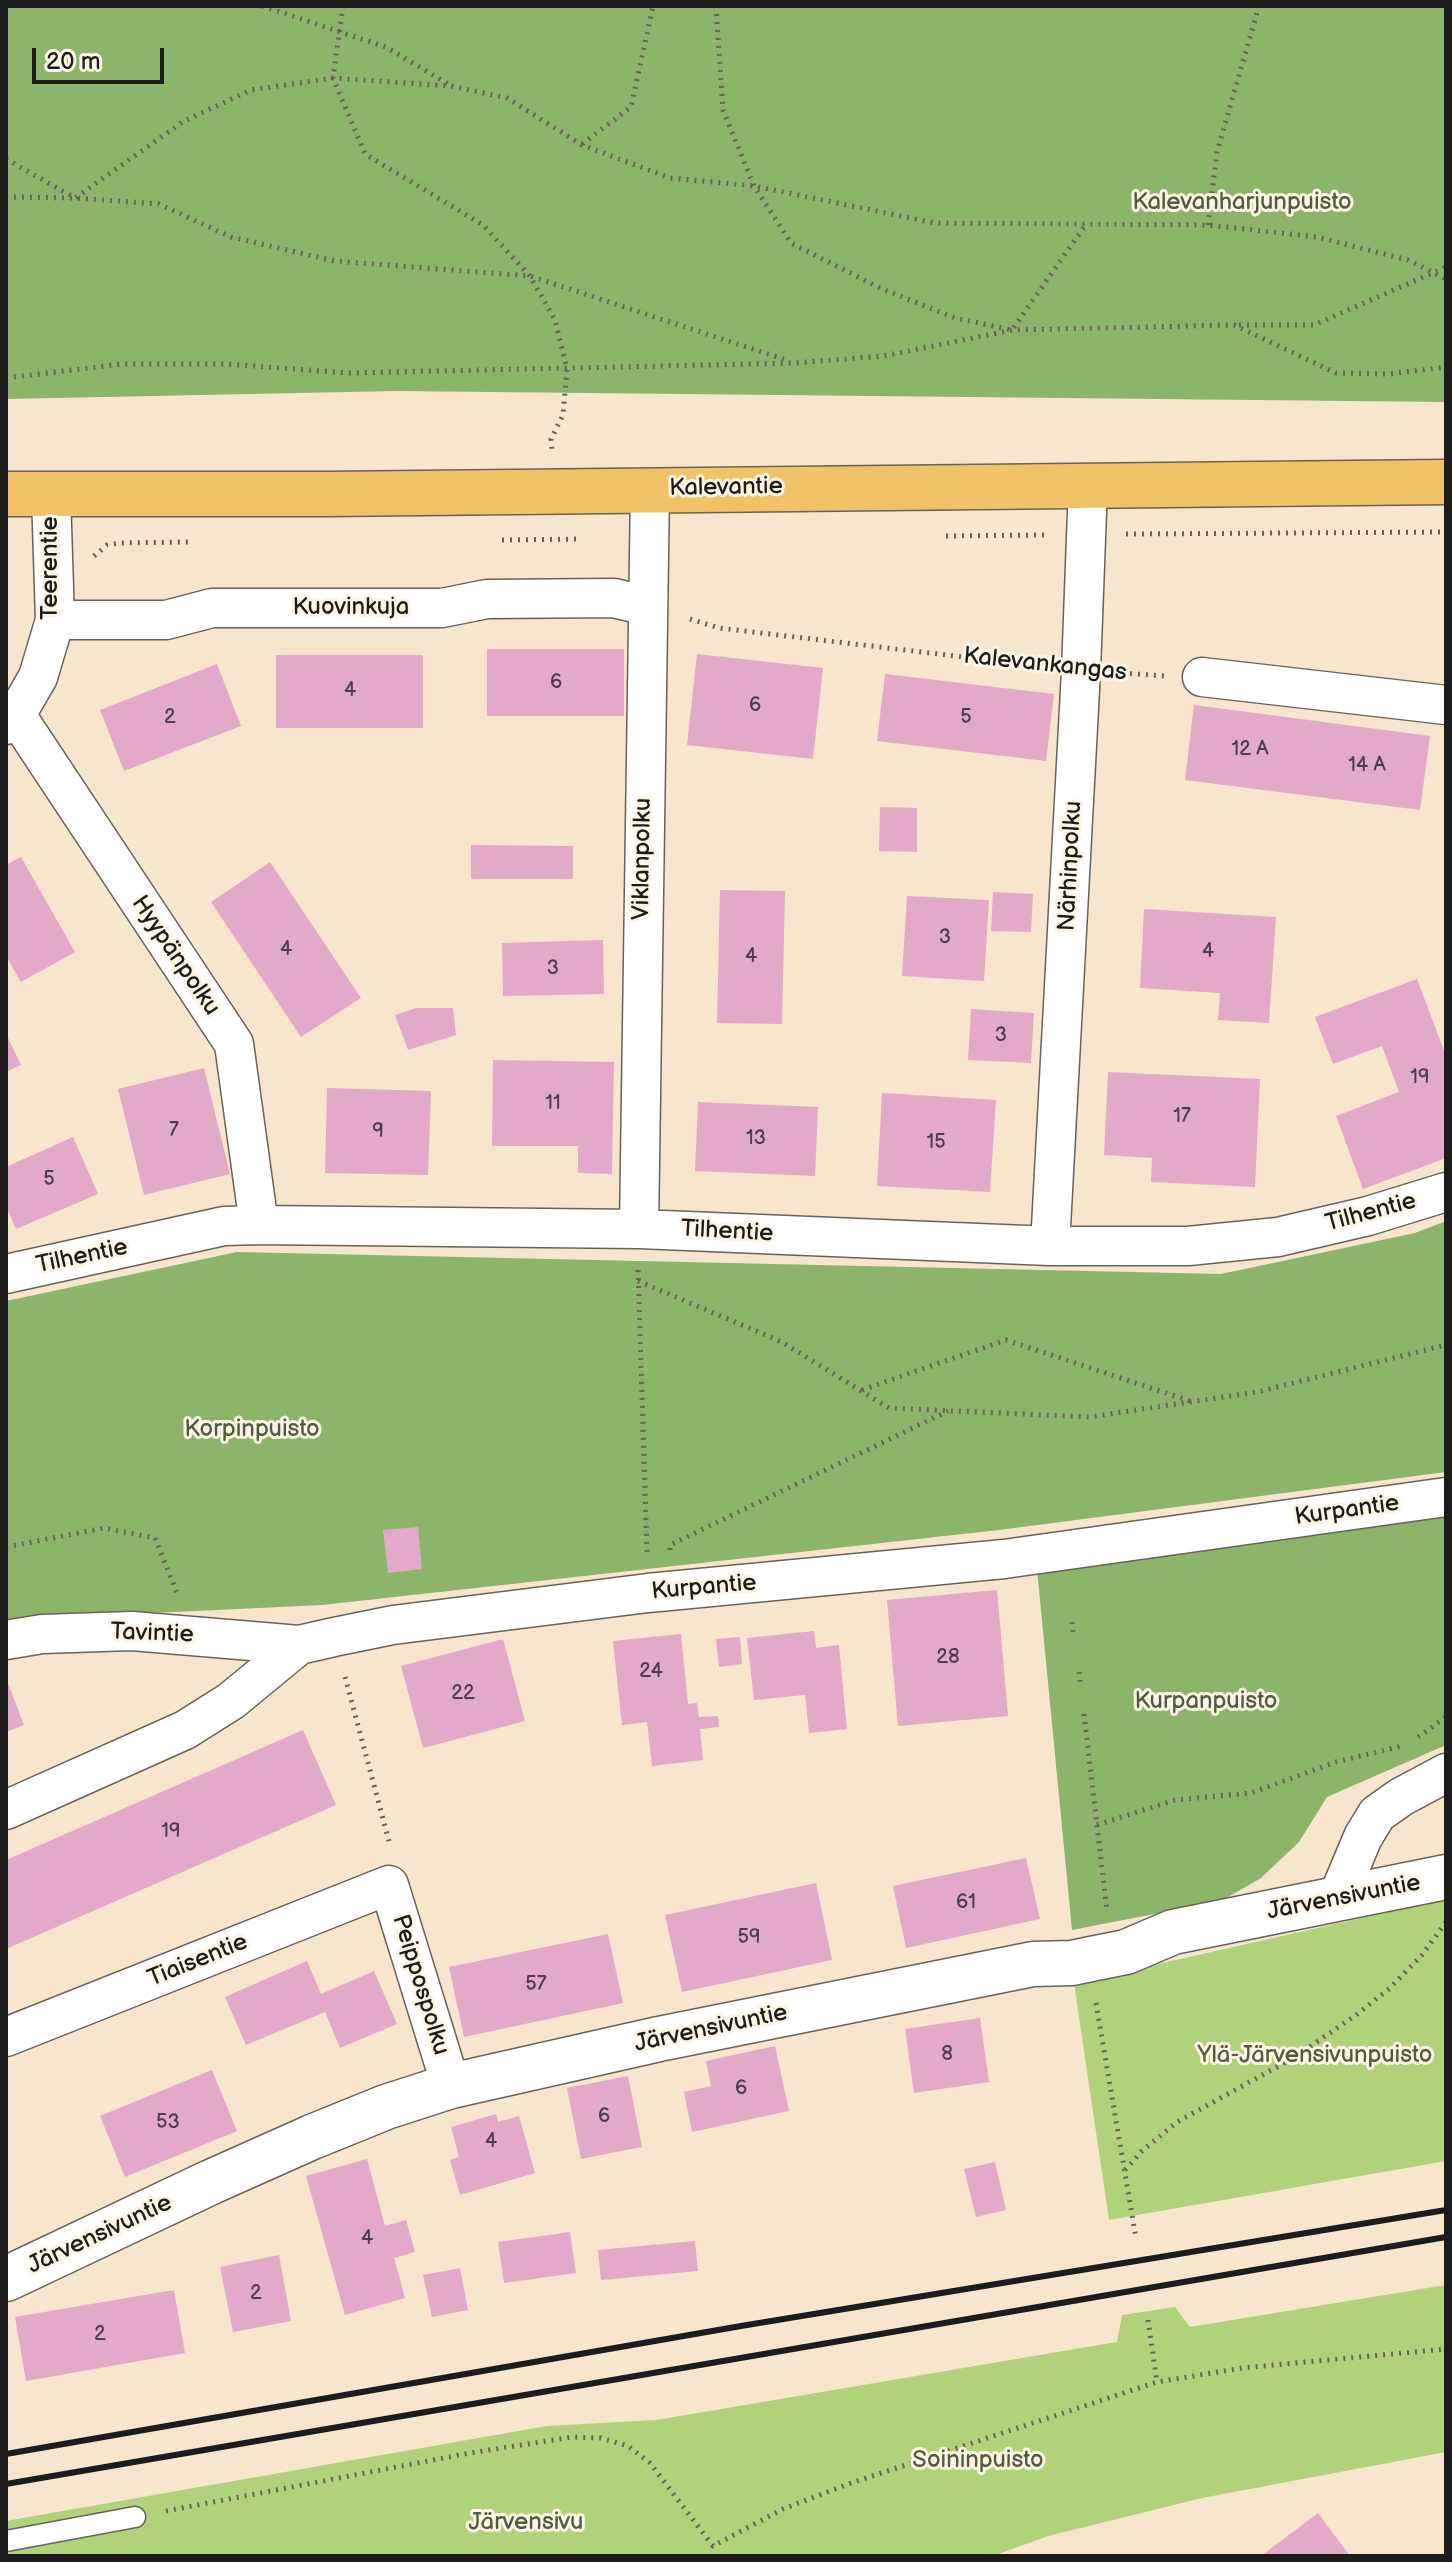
<!DOCTYPE html>
<html>
<head>
<meta charset="utf-8">
<style>
  body { margin:0 }
  #map { position:relative; width:1452px; height:2562px; overflow:hidden; background:#f7e5cd; font-family:"Balsamiq Sans",sans-serif }
  canvas { display:block }
  .frame { position:absolute; inset:0; border:8px solid #1c1c1c; pointer-events:none }
  .scale { position:absolute; left:32px; top:48px; width:132px; height:36px; box-sizing:border-box; border:4px solid #1c1c1c; border-top:0; padding-left:10px; font-size:24px; line-height:28px; white-space:nowrap; color:#1c1c1c; -webkit-text-stroke:6px #fcf5e5; paint-order:stroke }
</style>
</head>
<body>
<div id="map">
<canvas width="1452" height="2562"></canvas>
<div class="frame"></div>
<div class="scale">20 m</div>
</div>
<script>
const g = document.querySelector('canvas').getContext('2d');
g.lineJoin = 'round';
function paint(path, color) { g.fillStyle = color; g.fill(path, 'evenodd'); }
const toPath = rows => new Path2D(rows.map(r => 'M' + r).join(''));
function trace(path, color, width, dash) { g.strokeStyle = color; g.lineWidth = width; g.lineCap = dash ? 'butt' : 'round'; g.setLineDash(dash || []); g.stroke(path); }
function drawText(font, color, halo, rows, align = 'center') {
  g.font = font + ' "Balsamiq Sans",sans-serif'; g.lineWidth = 6; g.setLineDash([]); g.textBaseline = 'middle'; g.strokeStyle = halo; g.fillStyle = color; for (const [text, x, y, turn = 0] of rows) {
    g.save(); g.translate(x, y); g.rotate((+turn || 0) * Math.PI / 180); g.textAlign = isNaN(turn) ? turn : align; if (halo) g.strokeText(text, 0, 0); g.fillText(text, 0, 0); g.restore();
  }
}
const green = toPath([
  [1446,1899,1446,2161,1109,2220,1074,1983],
  [1446,2285,1446,2452,1202,2498,1048,2536,993,2556,6,2556,6,2521,547,2426,656,2420,1117,2342,1122,2315,1175,2307,1190,2327]
]);
const forest = toPath([
  [6,6,1446,6,1446,402,396,391,6,399],
  [1446,1221,1446,1472,999,1530,322,1605,6,1620,6,1301,237,1252,1221,1274,1415,1233],
  [1446,1511,1446,1745,1327,1797,1299,1842,1261,1878,1221,1901,1072,1930,1037,1569]
]);
const building = toPath([
  [487,649,624,649,624,716,487,716],
  [697,654,823,668,813,759,687,745],
  [276,655,423,655,423,728,276,728],
  [217,664,241,726,124,771,100,710],
  [885,674,1054,694,1046,761,877,741],
  [1194,705,1430,736,1420,810,1185,780],
  [880,807,917,808,917,852,879,851],
  [471,845,573,846,573,879,471,879],
  [21,857,75,952,21,982,6,956,6,865],
  [270,862,361,998,301,1037,211,902],
  [720,890,785,891,782,1024,717,1023],
  [993,892,1033,894,1031,932,991,931],
  [907,896,989,900,984,981,902,976],
  [1144,909,1276,917,1269,1023,1218,1020,1220,993,1140,988],
  [603,940,604,994,503,996,502,943],
  [1417,979,1446,1056,1446,1158,1363,1189,1336,1116,1399,1092,1382,1046,1333,1064,1315,1017],
  [416,1008,453,1008,456,1035,408,1050,395,1015],
  [971,1009,1034,1013,1031,1063,968,1060],
  [8,1038,21,1065,6,1072,6,1039],
  [493,1060,614,1062,612,1174,578,1173,578,1146,492,1146],
  [204,1068,230,1174,144,1195,118,1089],
  [1108,1072,1260,1079,1255,1187,1151,1182,1152,1158,1104,1155],
  [327,1088,431,1091,428,1175,325,1173],
  [882,1093,996,1100,990,1192,877,1186],
  [698,1102,818,1107,815,1176,695,1171],
  [73,1137,98,1194,16,1229,6,1206,6,1167],
  [418,1527,422,1569,388,1573,383,1530],
  [997,1590,1008,1716,898,1726,887,1600],
  [814,1631,816,1648,839,1645,847,1729,809,1733,805,1695,754,1700,747,1638],
  [681,1634,688,1704,697,1703,699,1717,718,1716,719,1727,700,1729,703,1760,652,1766,647,1722,622,1725,613,1641],
  [740,1637,742,1664,719,1667,716,1639],
  [503,1639,525,1721,423,1748,401,1666],
  [6,1678,24,1725,6,1732],
  [303,1730,336,1805,6,1949,6,1860],
  [1026,1858,1040,1919,906,1948,893,1886],
  [816,1883,832,1960,682,1992,665,1915],
  [608,1934,623,2003,464,2037,449,1967],
  [307,1961,321,1994,374,1971,397,2024,340,2048,325,2012,246,2045,225,1997],
  [980,2018,989,2082,914,2093,905,2029],
  [775,2046,789,2111,692,2132,684,2092,711,2086,706,2061],
  [212,2070,237,2131,125,2177,100,2116],
  [628,2076,642,2147,581,2159,567,2088],
  [496,2114,498,2122,519,2116,535,2173,460,2195,450,2160,459,2157,451,2127],
  [367,2159,385,2226,406,2220,415,2252,394,2258,405,2298,345,2315,306,2176],
  [995,2162,1006,2210,976,2217,964,2169],
  [570,2232,576,2273,504,2283,498,2242],
  [695,2241,698,2271,601,2280,598,2250],
  [279,2255,291,2321,233,2332,220,2267],
  [460,2268,468,2310,432,2317,423,2275],
  [174,2290,185,2353,26,2381,15,2317],
  [1318,2513,1350,2556,1261,2556]
]);
const path = toPath([
  [262,6,386,47,448,84],
  [343,6,333,78,365,154,483,225,530,276,555,320,567,369,563,415,551,439,552,450],
  [716,6,723,110,754,186,791,243,880,288,955,318,1012,330,1084,227],
  [582,144,631,107,653,6],
  [6,159,75,198,184,121,251,90,333,78,451,86,507,98,582,145,670,178,754,186,935,223,1208,225,1317,237,1408,260,1446,279],
  [6,197,75,198,159,204,231,237,335,261,530,276,789,361],
  [1208,225,1217,152,1259,6],
  [1239,325,1314,325,1446,267],
  [6,378,122,364,227,364,348,373,795,363,884,356,1012,330,1234,325,1336,373,1389,374,1446,367],
  [1126,534,1446,532],
  [946,536,1048,535],
  [502,540,580,539],
  [94,556,107,545,120,543,188,542],
  [690,619,719,628,1040,666],
  [1122,673,1164,676],
  [638,1270,647,1552],
  [638,1281,780,1341,889,1408,1089,1417,1257,1392,1446,1345],
  [862,1390,1006,1340,1190,1401],
  [6,1547,104,1528,155,1538,177,1593],
  [670,1550,670,1545,948,1411],
  [1072,1622,1074,1638],
  [1079,1672,1081,1688],
  [345,1677,390,1845],
  [1084,1714,1107,1911],
  [1418,1737,1446,1717],
  [1097,1825,1175,1800,1251,1793,1336,1762,1402,1746],
  [1096,2003,1136,2238],
  [1125,2170,1142,2151,1177,2122,1295,2057,1356,2015,1390,1988,1422,1955,1446,1922],
  [1148,2320,1157,2382],
  [166,2511,470,2453,572,2437,601,2438,628,2446,650,2463,713,2546,783,2509,851,2483,1157,2382,1242,2368,1446,2349]
]);
const service = toPath([
  [6,2541,135,2517]
]);
const minor = toPath([
  [55,620,166,620,212,608,442,608,487,599,614,598,647,606],
  [1202,677,1446,705],
  [16,715,234,1044,259,1225],
  [6,725,16,715,38,677,55,620,51,494],
  [639,1229,650,489],
  [1050,1246,1081,671,1088,485],
  [6,1274,224,1226,259,1225,639,1229,1050,1246,1188,1246,1278,1237,1368,1216,1446,1192],
  [6,1640,42,1634,132,1631,299,1645],
  [6,1810,185,1730,231,1701,299,1645,334,1637,393,1625,648,1593,1004,1559,1446,1497],
  [1337,1899,1363,1837,1377,1814,1401,1797,1446,1773],
  [6,2037,389,1885,451,2086]
]);
const tertiary = toPath([
  [6,2279,211,2182,312,2137,386,2107,451,2086,659,2039,1033,1964,1072,1963,1091,1959,1126,1952,1173,1932,1446,1877]
]);
const primary = toPath([
  [6,494,328,494,1446,482]
]);
const rail = toPath([
  [6,2454,741,2326,1446,2210],
  [6,2484,1446,2237]
]);
const numberNames = [
  ["6",556,683],
  ["4",350,691],
  ["6",755,706],
  ["2",170,718],
  ["5",966,718],
  ["12 A",1250,750],
  ["14 A",1367,766],
  ["3",945,938],
  ["4",286,950],
  ["4",1208,952],
  ["4",751,957],
  ["3",553,969],
  ["3",1001,1036],
  ["19",1420,1078],
  ["11",553,1104],
  ["17",1182,1117],
  ["7",174,1131],
  ["9",378,1132],
  ["13",756,1139],
  ["15",936,1143],
  ["5",49,1180],
  ["28",948,1658],
  ["24",651,1672],
  ["22",463,1694],
  ["19",171,1832],
  ["61",966,1903],
  ["59",749,1938],
  ["57",536,1985],
  ["8",947,2055],
  ["6",741,2089],
  ["6",604,2117],
  ["53",168,2123],
  ["4",491,2142],
  ["4",367,2239],
  ["2",256,2294],
  ["2",100,2335]
];
const parkNames = [
  ["Kalevanharjunpuisto",1242,203],
  ["Korpinpuisto",252,1430],
  ["Kurpanpuisto",1206,1702],
  ["Ylä-Järvensivunpuisto",1315,2056],
  ["Soininpuisto",978,2461],
  ["Järvensivu",526,2523]
];
const streetNames = [
  ["Kalevantie",726,488,-1],
  ["Teerentie",51,568,-90],
  ["Kuovinkuja",351,608],
  ["Kalevankangas",1045,665,6],
  ["Viklanpolku",643,859,-89],
  ["Närhinpolku",1071,866,-87],
  ["Hyypänpolku",175,956,56],
  ["Tilhentie",1371,1213,-15],
  ["Tilhentie",727,1232,3],
  ["Tilhentie",82,1257,-12],
  ["Kurpantie",1347,1511,-8],
  ["Kurpantie",704,1588,-5],
  ["Tavintie",152,1634,2],
  ["Järvensivuntie",1344,1898,-11],
  ["Tiaisentie",198,1961,-22],
  ["Peippospolku",420,1985,73],
  ["Järvensivuntie",711,2029,-12],
  ["Järvensivuntie",100,2235,-25]
];
paint(green, '#b0d27a');
paint(forest, '#8cb46a');
paint(building, '#e3a9c8');
trace(service, '#69625a', 23);
trace(minor, '#69625a', 41);
trace(tertiary, '#69625a', 47);
trace(primary, '#69625a', 47);
trace(path, '#69625a', 5, [2, 6]);
trace(service, '#fff', 20);
trace(minor, '#fff', 38);
trace(tertiary, '#fff', 44);
trace(primary, '#f0c369', 44);
trace(rail, '#1c1c1c', 6);
drawText('20px', '#4e3f47', null, numberNames);
drawText('24px', '#505c3d', '#fcf5e5', parkNames);
drawText('24px', '#1c1c1c', '#fcf5e5', streetNames);
</script>
</body>
</html>
